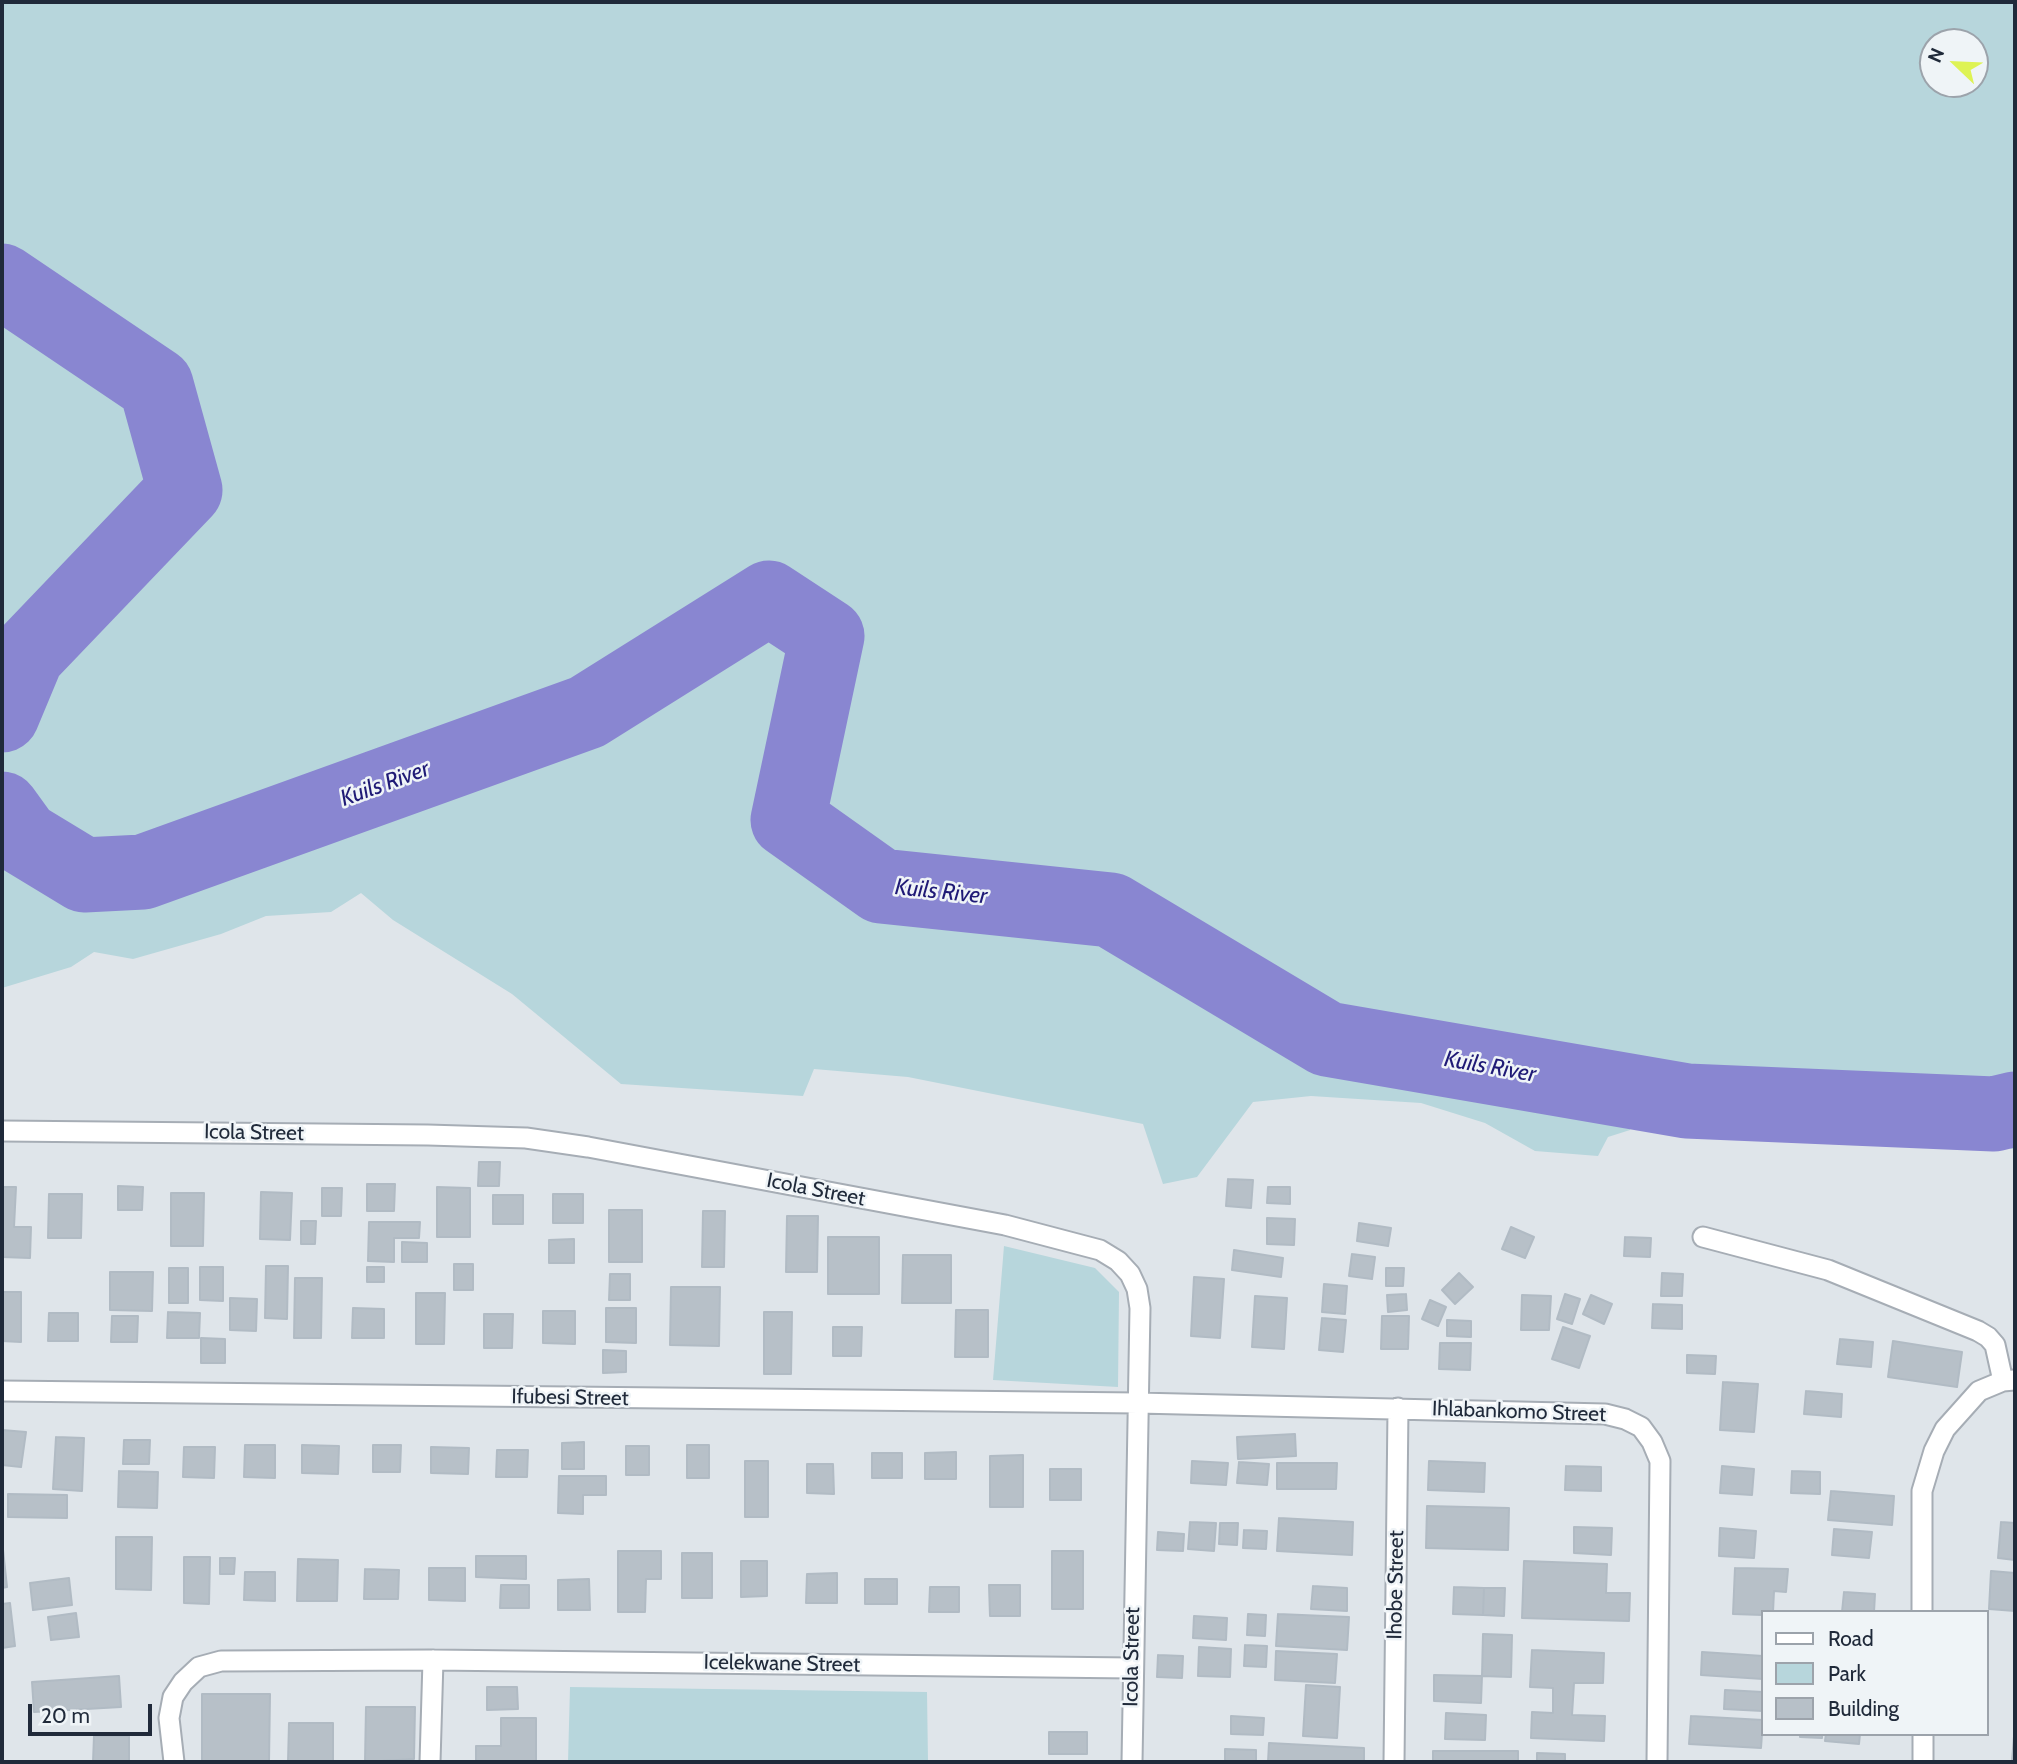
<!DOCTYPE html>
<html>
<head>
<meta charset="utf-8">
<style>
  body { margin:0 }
  #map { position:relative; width:2017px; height:1764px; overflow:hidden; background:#dfe5ea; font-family:Cabin,sans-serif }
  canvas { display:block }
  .frame { position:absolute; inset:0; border:4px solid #202a3a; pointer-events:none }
  .legend { position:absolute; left:1761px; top:1610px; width:228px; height:126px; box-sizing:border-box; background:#eff4f7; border:2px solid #9ca3ab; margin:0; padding:9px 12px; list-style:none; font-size:21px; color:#202a3a }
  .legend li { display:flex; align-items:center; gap:14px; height:35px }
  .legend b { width:35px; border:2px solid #9ca3ab }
  .north { position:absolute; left:1919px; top:28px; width:70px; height:70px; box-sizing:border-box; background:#eff4f7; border:2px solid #9ca3ab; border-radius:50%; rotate:293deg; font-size:19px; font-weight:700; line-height:28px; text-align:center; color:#202a3a }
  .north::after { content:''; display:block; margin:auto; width:24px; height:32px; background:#def354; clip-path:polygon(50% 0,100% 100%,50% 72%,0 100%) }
  .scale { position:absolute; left:28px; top:1704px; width:124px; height:32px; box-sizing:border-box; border:4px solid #202a3a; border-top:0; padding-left:9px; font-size:21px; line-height:24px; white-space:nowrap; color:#202a3a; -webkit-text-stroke:5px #eff4f7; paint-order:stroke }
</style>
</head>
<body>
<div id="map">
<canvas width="2017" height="1764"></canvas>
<div class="frame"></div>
<ul class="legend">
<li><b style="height:9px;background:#fff"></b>Road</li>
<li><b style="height:19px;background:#b7d6dc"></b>Park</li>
<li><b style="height:19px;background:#b7c0c8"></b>Building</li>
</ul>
<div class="north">N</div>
<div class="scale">20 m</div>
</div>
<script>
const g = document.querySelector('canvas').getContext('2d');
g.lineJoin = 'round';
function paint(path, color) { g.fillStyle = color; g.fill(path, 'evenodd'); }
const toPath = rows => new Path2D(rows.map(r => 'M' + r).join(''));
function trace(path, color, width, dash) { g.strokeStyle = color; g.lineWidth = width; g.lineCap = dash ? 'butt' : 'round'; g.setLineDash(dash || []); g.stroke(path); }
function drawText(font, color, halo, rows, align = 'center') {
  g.font = font + ' Cabin,sans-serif'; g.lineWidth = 5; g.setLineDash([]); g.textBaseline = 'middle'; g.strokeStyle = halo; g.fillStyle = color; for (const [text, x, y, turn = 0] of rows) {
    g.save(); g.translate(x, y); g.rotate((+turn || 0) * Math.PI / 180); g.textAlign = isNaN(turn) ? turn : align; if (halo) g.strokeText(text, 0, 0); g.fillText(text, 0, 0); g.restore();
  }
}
const green = toPath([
  [2,2,2015,2,2015,1150,1972,1136,1870,1136,1775,1130,1637,1111,1630,1130,1608,1137,1598,1156,1535,1151,1485,1123,1421,1103,1311,1096,1253,1102,1197,1177,1163,1184,1143,1124,908,1077,814,1069,803,1096,621,1084,512,994,393,920,361,893,331,912,266,916,221,934,133,959,94,952,71,967,2,988],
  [1933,42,1975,42,1975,84,1933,84],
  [1004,1246,1095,1268,1119,1292,1118,1387,993,1380],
  [570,1687,927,1692,928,1762,568,1762]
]);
const river = toPath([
  [2,281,156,385,185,490,27,655,2,715],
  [2,809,23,838,84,875,143,872,587,712,769,598,827,636,788,820,881,886,1111,910,1327,1039,1687,1101,1994,1114,2015,1109]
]);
const building = toPath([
  [479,1162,500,1162,499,1186,478,1186,479,1162],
  [1228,1179,1253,1180,1251,1208,1226,1206,1228,1179],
  [367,1184,395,1184,394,1211,367,1211,367,1184],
  [118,1186,143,1187,142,1210,118,1210,118,1186],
  [2,1187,16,1187,14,1227,31,1227,30,1258,2,1257,2,1187],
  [437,1187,470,1188,470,1237,437,1237,437,1187],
  [1268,1187,1290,1187,1290,1204,1267,1203,1268,1187],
  [322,1188,342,1188,341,1216,322,1216,322,1188],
  [261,1192,292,1193,290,1240,260,1239,261,1192],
  [171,1193,204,1193,203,1246,171,1246,171,1193],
  [49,1194,82,1194,81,1238,48,1238,49,1194],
  [553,1194,583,1194,583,1223,553,1223,553,1194],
  [493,1195,523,1195,523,1224,493,1224,493,1195],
  [609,1210,642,1210,642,1262,609,1262,609,1210],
  [703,1211,725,1211,724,1267,702,1267,703,1211],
  [787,1216,818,1216,817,1272,786,1272,787,1216],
  [1267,1218,1295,1219,1294,1245,1267,1244,1267,1218],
  [301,1221,316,1221,315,1244,301,1244,301,1221],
  [369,1222,420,1222,419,1238,394,1238,394,1262,368,1261,369,1222],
  [1359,1223,1391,1228,1388,1246,1357,1241,1359,1223],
  [1511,1227,1534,1237,1525,1258,1502,1249,1511,1227],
  [828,1237,879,1237,879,1294,828,1294,828,1237],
  [1625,1237,1651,1238,1650,1257,1624,1256,1625,1237],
  [574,1239,574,1263,549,1263,549,1240,574,1239],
  [402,1242,427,1243,427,1262,402,1262,402,1242],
  [1234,1250,1283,1258,1281,1277,1232,1270,1234,1250],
  [1352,1254,1375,1257,1372,1279,1349,1276,1352,1254],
  [903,1255,951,1255,951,1303,902,1303,903,1255],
  [454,1264,473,1264,473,1290,454,1290,454,1264],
  [266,1266,288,1266,287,1319,265,1318,266,1266],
  [200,1267,223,1267,223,1301,200,1300,200,1267],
  [367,1267,384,1267,384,1282,367,1282,367,1267],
  [169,1268,188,1268,188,1303,169,1303,169,1268],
  [1386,1268,1404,1268,1403,1286,1386,1286,1386,1268],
  [110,1272,153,1272,152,1311,110,1310,110,1272],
  [1459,1273,1473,1287,1455,1304,1442,1290,1459,1273],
  [1662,1273,1683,1274,1682,1296,1661,1296,1662,1273],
  [610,1274,630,1274,630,1300,609,1300,610,1274],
  [1194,1277,1224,1279,1220,1338,1191,1336,1194,1277],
  [295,1278,322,1278,321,1338,294,1338,295,1278],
  [1324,1284,1347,1286,1345,1314,1322,1312,1324,1284],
  [671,1287,720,1287,719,1346,670,1345,671,1287],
  [2,1292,21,1292,21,1342,2,1341,2,1292],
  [416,1293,445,1293,444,1344,416,1344,416,1293],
  [1406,1294,1407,1310,1388,1312,1387,1295,1406,1294],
  [1565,1294,1580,1299,1572,1324,1557,1319,1565,1294],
  [1522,1295,1551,1296,1549,1330,1521,1330,1522,1295],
  [1591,1295,1612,1304,1604,1324,1583,1314,1591,1295],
  [1255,1296,1287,1298,1284,1349,1252,1347,1255,1296],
  [230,1298,257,1299,256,1331,230,1330,230,1298],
  [1430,1300,1446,1307,1438,1326,1422,1319,1430,1300],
  [1653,1304,1682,1305,1682,1329,1652,1328,1653,1304],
  [353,1308,384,1309,384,1338,352,1338,353,1308],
  [606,1308,636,1308,636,1343,606,1342,606,1308],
  [956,1310,988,1310,988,1357,955,1357,956,1310],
  [543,1311,575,1311,575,1344,543,1343,543,1311],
  [168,1312,200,1313,199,1338,167,1338,168,1312],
  [764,1312,792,1312,791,1374,764,1374,764,1312],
  [49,1313,78,1313,78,1341,48,1341,49,1313],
  [484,1314,513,1314,512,1348,484,1348,484,1314],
  [112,1316,138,1316,137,1342,111,1342,112,1316],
  [1382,1316,1409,1316,1408,1349,1381,1349,1382,1316],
  [1322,1318,1346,1320,1343,1352,1319,1350,1322,1318],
  [1447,1320,1471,1321,1471,1337,1447,1336,1447,1320],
  [833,1327,862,1327,861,1356,833,1356,833,1327],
  [1563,1327,1590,1336,1579,1368,1552,1359,1563,1327],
  [201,1338,225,1339,225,1363,201,1363,201,1338],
  [1840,1339,1873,1342,1871,1367,1837,1364,1840,1339],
  [1893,1341,1962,1352,1957,1387,1888,1377,1893,1341],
  [1440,1343,1471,1343,1470,1370,1439,1369,1440,1343],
  [603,1350,626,1351,626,1372,603,1373,603,1350],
  [1687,1355,1716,1356,1715,1374,1687,1373,1687,1355],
  [1723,1382,1758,1384,1754,1432,1720,1430,1723,1382],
  [1806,1391,1842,1394,1841,1417,1804,1414,1806,1391],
  [2,1430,26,1432,21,1467,2,1465,2,1430],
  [1295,1434,1296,1456,1238,1459,1237,1437,1295,1434],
  [56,1437,84,1438,82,1491,53,1489,56,1437],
  [124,1440,150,1440,149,1464,123,1464,124,1440],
  [584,1442,584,1469,562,1469,562,1443,584,1442],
  [245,1445,275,1445,275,1478,244,1477,245,1445],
  [302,1445,339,1446,338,1474,302,1473,302,1445],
  [373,1445,401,1445,400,1472,373,1472,373,1445],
  [687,1445,709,1445,709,1478,687,1478,687,1445],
  [626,1446,649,1446,649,1475,626,1475,626,1446],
  [184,1447,215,1447,214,1478,183,1477,184,1447],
  [431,1447,469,1448,468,1474,431,1473,431,1447],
  [497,1450,528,1450,527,1477,496,1477,497,1450],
  [956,1452,956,1479,925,1479,925,1453,956,1452],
  [872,1453,902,1453,902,1478,872,1478,872,1453],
  [1023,1455,1023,1507,990,1507,990,1456,1023,1455],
  [745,1461,768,1461,768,1517,745,1517,745,1461],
  [1192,1461,1228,1463,1226,1485,1191,1483,1192,1461],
  [1429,1461,1485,1463,1484,1492,1428,1490,1429,1461],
  [1239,1462,1269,1464,1267,1485,1237,1483,1239,1462],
  [1277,1463,1337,1463,1336,1489,1277,1489,1277,1463],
  [807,1464,833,1464,834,1494,807,1493,807,1464],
  [1566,1466,1601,1467,1601,1491,1565,1490,1566,1466],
  [1722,1466,1754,1469,1752,1495,1720,1493,1722,1466],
  [1050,1469,1081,1469,1081,1500,1050,1500,1050,1469],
  [119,1471,158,1472,157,1508,118,1507,119,1471],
  [1792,1471,1820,1472,1820,1494,1791,1493,1792,1471],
  [559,1476,606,1476,606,1495,583,1495,583,1514,558,1513,559,1476],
  [1831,1491,1894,1496,1892,1525,1828,1520,1831,1491],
  [8,1494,67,1495,67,1518,8,1517,8,1494],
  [1427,1506,1509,1508,1508,1550,1426,1548,1427,1506],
  [1279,1518,1353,1522,1352,1555,1277,1551,1279,1518],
  [1190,1522,1216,1523,1214,1551,1188,1549,1190,1522],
  [2001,1522,2015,1523,2015,1560,1998,1558,2001,1522],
  [1220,1523,1238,1523,1237,1545,1219,1544,1220,1523],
  [1574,1527,1612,1528,1611,1555,1574,1553,1574,1527],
  [1720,1528,1756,1531,1754,1558,1719,1556,1720,1528],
  [1834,1529,1872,1532,1869,1558,1832,1555,1834,1529],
  [1244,1530,1267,1531,1266,1549,1243,1548,1244,1530],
  [1158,1532,1184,1534,1183,1551,1157,1550,1158,1532],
  [116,1537,152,1537,151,1590,116,1589,116,1537],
  [2,1540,7,1587,2,1588,2,1540],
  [618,1551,661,1551,661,1579,646,1579,645,1612,618,1612,618,1551],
  [1052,1551,1083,1551,1083,1609,1052,1609,1052,1551],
  [682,1553,712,1553,712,1598,682,1598,682,1553],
  [476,1556,526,1556,526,1579,476,1577,476,1556],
  [184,1557,210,1557,209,1604,184,1603,184,1557],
  [220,1558,235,1558,234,1574,220,1574,220,1558],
  [298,1559,338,1560,337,1601,297,1601,298,1559],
  [741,1561,767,1561,767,1596,741,1597,741,1561],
  [1524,1561,1607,1564,1606,1593,1630,1593,1629,1621,1522,1618,1524,1561],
  [429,1568,465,1568,465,1601,429,1600,429,1568],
  [1735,1568,1788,1569,1786,1592,1774,1591,1773,1612,1763,1612,1763,1615,1733,1614,1735,1568],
  [365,1569,399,1570,398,1599,364,1599,365,1569],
  [1991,1571,2015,1573,2015,1611,1989,1609,1991,1571],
  [245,1572,275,1572,275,1601,244,1600,245,1572],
  [837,1573,837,1603,806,1603,807,1574,837,1573],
  [69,1578,72,1605,33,1610,30,1583,69,1578],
  [589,1579,590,1610,558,1610,558,1580,589,1579],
  [865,1579,897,1579,897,1604,865,1604,865,1579],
  [501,1585,529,1585,529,1608,500,1608,501,1585],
  [989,1585,1020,1585,1020,1616,990,1616,989,1585],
  [1313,1586,1347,1588,1347,1611,1311,1609,1313,1586],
  [930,1587,959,1587,959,1612,929,1612,930,1587],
  [1454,1587,1484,1588,1483,1615,1453,1614,1454,1587],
  [1484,1588,1505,1588,1504,1616,1483,1615,1484,1588],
  [1844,1592,1875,1594,1874,1612,1842,1612,1844,1592],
  [10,1603,15,1646,2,1648,2,1604,10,1603],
  [76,1613,79,1637,51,1640,48,1617,76,1613],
  [1248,1614,1266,1615,1265,1636,1247,1635,1248,1614],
  [1278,1614,1349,1617,1347,1650,1276,1646,1278,1614],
  [1194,1616,1227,1618,1226,1640,1193,1638,1194,1616],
  [1483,1634,1512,1635,1511,1677,1482,1676,1483,1634],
  [1245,1645,1267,1646,1266,1667,1244,1666,1245,1645],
  [1199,1647,1231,1649,1230,1677,1198,1676,1199,1647],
  [1532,1650,1604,1653,1603,1683,1574,1683,1572,1715,1605,1716,1604,1741,1531,1738,1532,1712,1553,1713,1553,1688,1530,1687,1532,1650],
  [1276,1651,1337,1654,1335,1683,1275,1680,1276,1651],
  [1702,1652,1763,1656,1763,1679,1701,1675,1702,1652],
  [1158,1655,1183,1656,1182,1678,1157,1677,1158,1655],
  [1434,1675,1482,1676,1481,1703,1434,1701,1434,1675],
  [119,1676,121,1707,34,1712,32,1682,119,1676],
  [1306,1685,1340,1687,1337,1738,1303,1736,1306,1685],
  [487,1687,517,1687,518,1709,487,1710,487,1687],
  [1725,1690,1763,1692,1763,1711,1724,1709,1725,1690],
  [202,1694,270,1694,269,1762,202,1762,202,1694],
  [366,1707,415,1707,414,1759,365,1762,366,1707],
  [1446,1713,1486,1715,1485,1740,1445,1739,1446,1713],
  [1231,1716,1264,1718,1263,1735,1231,1734,1231,1716],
  [1691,1716,1763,1720,1761,1748,1689,1744,1691,1716],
  [501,1718,536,1718,536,1762,476,1762,476,1746,501,1746,501,1718],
  [289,1723,333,1723,333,1762,288,1762,289,1723],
  [2015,1724,2015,1761,2012,1761,2015,1724],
  [1049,1732,1087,1732,1087,1754,1049,1754,1049,1732],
  [1800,1734,1822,1734,1822,1738,1800,1737,1800,1734],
  [1826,1734,1860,1734,1859,1744,1825,1741,1826,1734],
  [94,1736,129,1736,129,1762,93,1762,94,1736],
  [1269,1743,1364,1748,1364,1762,1268,1762,1269,1743],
  [1225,1749,1256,1750,1256,1762,1225,1762,1225,1749],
  [1433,1751,1518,1751,1518,1762,1433,1762,1433,1751],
  [1537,1753,1565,1754,1565,1762,1537,1762,1537,1753]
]);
const minor = toPath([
  [2,1131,428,1135,526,1138,588,1147,1005,1225,1100,1250,1118,1261,1130,1274,1137,1289,1140,1308,1132,1762],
  [1703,1237,1828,1270,1978,1331,1988,1337,1995,1345,2003,1381],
  [2,1391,1138,1403,1605,1414,1625,1419,1641,1427,1652,1442,1660,1461,1657,1762],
  [1922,1612,1922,1491,1934,1451,1945,1429,1979,1391,2003,1381,2014,1380],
  [1923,1734,1923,1762],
  [174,1762,169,1718,173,1697,183,1682,199,1667,221,1661,433,1660,1132,1668],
  [430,1762,433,1660],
  [1394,1762,1398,1408]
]);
const streetNames = [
  ["Icola Street",254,1133,1],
  ["Icola Street",816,1190,11],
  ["Ifubesi Street",570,1398,1],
  ["Ihlabankomo Street",1519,1412,2],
  ["Ihobe Street",1396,1585,-89],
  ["Icola Street",1132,1657,-89],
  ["Icelekwane Street",782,1664,1]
];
const waterNames = [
  ["Kuils River",385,784,-20],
  ["Kuils River",941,892,6],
  ["Kuils River",1490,1067,10]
];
paint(green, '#b7d6dc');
trace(river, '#8986d1', 75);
paint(building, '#b7c0c8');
trace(building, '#b1bbc4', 2);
trace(minor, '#a6adb5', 23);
trace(minor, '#fff', 19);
drawText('21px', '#202a3a', '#eff4f7', streetNames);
drawText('italic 23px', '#1f1a76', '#eff4f7', waterNames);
</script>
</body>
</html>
